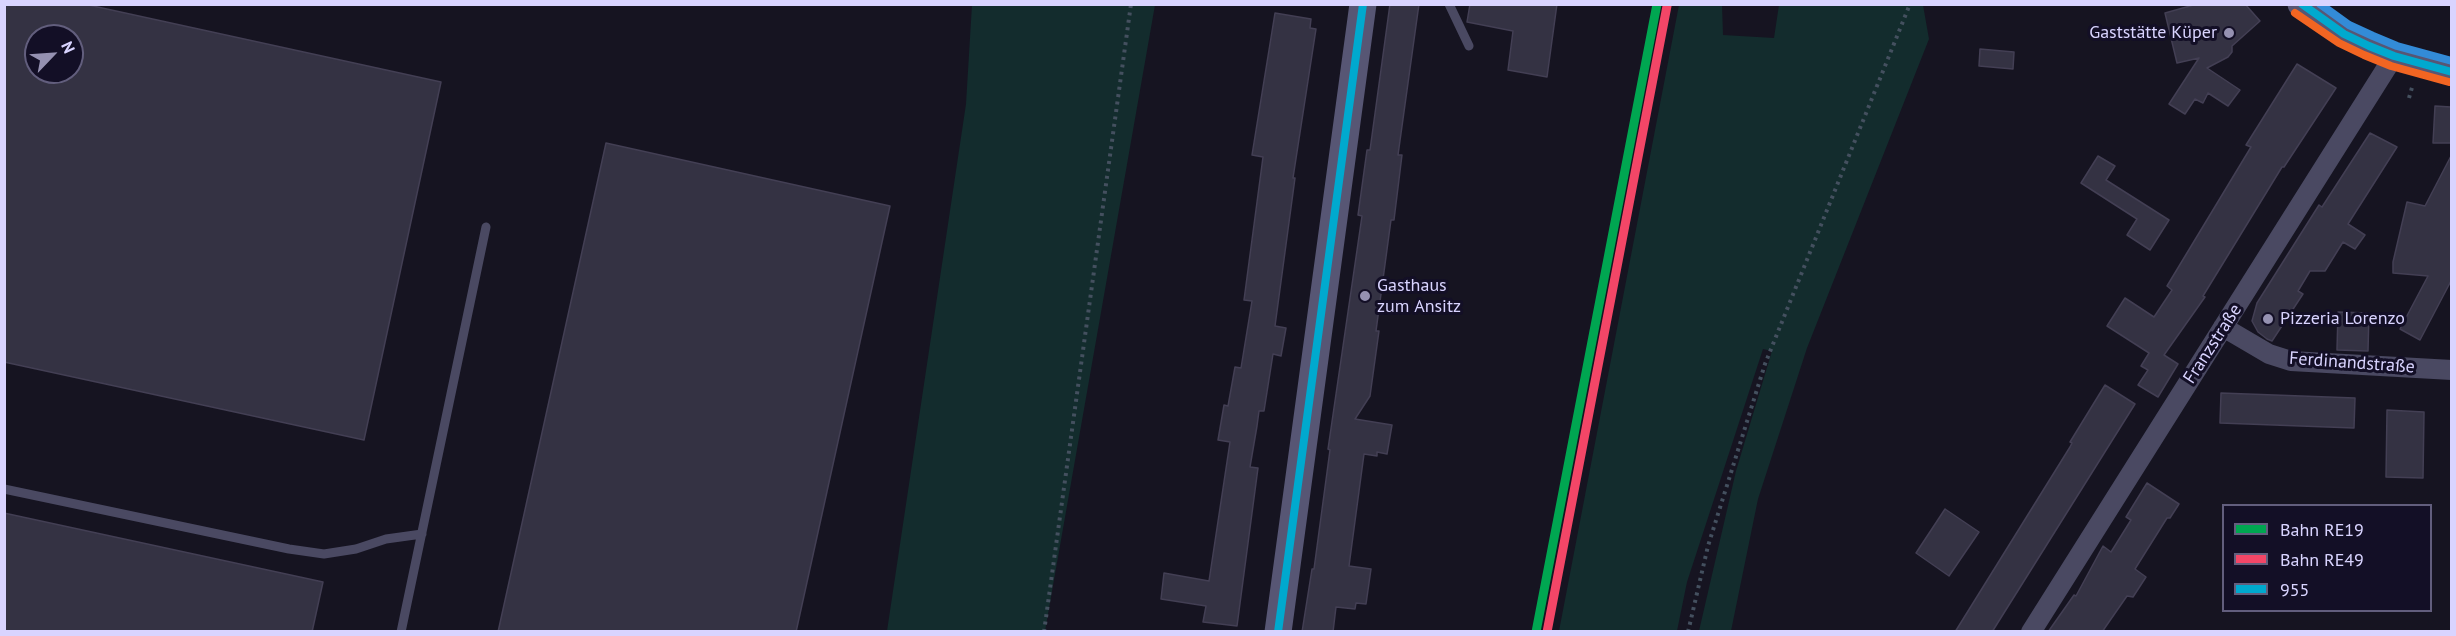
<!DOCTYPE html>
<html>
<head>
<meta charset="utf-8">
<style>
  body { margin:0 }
  #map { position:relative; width:2456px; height:636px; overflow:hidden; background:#161421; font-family:"PT Sans",sans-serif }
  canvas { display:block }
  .frame { position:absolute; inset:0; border:6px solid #d9d4ff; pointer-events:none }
  .legend { position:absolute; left:2222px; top:504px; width:210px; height:108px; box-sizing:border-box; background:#130f26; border:2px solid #625e7d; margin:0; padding:8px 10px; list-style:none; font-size:18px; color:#d9d4ff }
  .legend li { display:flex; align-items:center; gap:12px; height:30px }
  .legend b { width:30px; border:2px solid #625e7d }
  .north { position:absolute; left:24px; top:24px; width:60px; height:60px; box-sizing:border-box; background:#130f26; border:2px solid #625e7d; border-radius:50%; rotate:65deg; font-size:16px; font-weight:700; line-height:24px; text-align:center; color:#d9d4ff }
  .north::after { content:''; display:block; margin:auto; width:21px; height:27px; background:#9591b1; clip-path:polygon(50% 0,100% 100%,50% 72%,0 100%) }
</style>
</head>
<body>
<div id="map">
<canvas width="2456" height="636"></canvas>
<div class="frame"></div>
<ul class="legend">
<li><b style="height:8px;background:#00a651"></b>Bahn RE19</li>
<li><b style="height:8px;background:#f34667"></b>Bahn RE49</li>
<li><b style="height:8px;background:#00a9ce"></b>955</li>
</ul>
<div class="north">N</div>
</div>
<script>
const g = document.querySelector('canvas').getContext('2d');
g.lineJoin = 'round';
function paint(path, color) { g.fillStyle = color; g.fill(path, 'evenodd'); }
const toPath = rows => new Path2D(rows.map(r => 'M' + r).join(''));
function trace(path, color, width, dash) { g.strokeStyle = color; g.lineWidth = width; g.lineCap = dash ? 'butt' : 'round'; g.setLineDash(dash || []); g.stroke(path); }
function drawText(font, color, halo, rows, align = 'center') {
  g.font = font + ' "PT Sans",sans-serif'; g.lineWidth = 6; g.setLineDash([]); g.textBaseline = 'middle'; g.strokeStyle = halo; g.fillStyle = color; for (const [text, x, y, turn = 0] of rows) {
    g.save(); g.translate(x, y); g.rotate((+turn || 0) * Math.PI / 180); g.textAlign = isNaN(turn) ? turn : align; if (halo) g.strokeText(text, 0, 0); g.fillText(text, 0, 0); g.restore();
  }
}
const green = toPath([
  [972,5,1155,5,1045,631,887,631,966,104],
  [1679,5,1722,5,1723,35,1774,38,1779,5,1923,5,1929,39,1807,348,1758,499,1731,631,1699,631,1736,471,1772,351,1763,349,1687,582,1677,631,1559,631]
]);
const building = toPath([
  [4,4,84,4,441,82,364,440,4,362,4,4],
  [36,36,72,36,72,72,36,72,36,36],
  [1390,4,1419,4,1398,155,1402,155,1394,220,1391,220,1376,331,1379,331,1370,396,1355,419,1392,425,1387,454,1377,452,1377,456,1364,454,1349,566,1371,569,1366,604,1356,603,1355,609,1336,607,1333,632,1302,632,1312,569,1314,569,1330,450,1328,449,1362,216,1358,215,1367,150,1370,150,1390,4],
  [1470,4,1557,4,1547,77,1508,70,1513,31,1467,22,1470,4],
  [2197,4,2245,4,2260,21,2232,46,2232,52,2228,57,2207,68,2240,90,2228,106,2208,93,2203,103,2195,99,2185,114,2169,104,2199,58,2177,63,2165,13,2197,4],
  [1275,13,1311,19,1310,28,1316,29,1293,178,1295,178,1275,326,1286,328,1281,356,1273,354,1264,411,1259,411,1257,426,1250,467,1258,468,1237,626,1203,622,1206,606,1161,599,1164,573,1209,581,1230,442,1218,440,1224,405,1228,406,1235,367,1241,368,1252,301,1244,300,1263,157,1252,155,1275,13],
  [1980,49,2014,52,2013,69,1979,66,1980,49],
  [2297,64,2336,88,2284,167,2282,167,2203,296,2205,297,2164,355,2178,364,2158,397,2138,385,2148,370,2141,366,2149,353,2107,326,2125,298,2154,317,2172,290,2167,286,2251,147,2246,145,2297,64],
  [2435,106,2451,107,2451,143,2433,143,2435,106],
  [2370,133,2397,147,2348,224,2365,235,2355,249,2343,242,2325,271,2310,271,2298,291,2303,294,2272,341,2267,339,2258,332,2252,321,2257,303,2319,205,2322,207,2370,133],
  [606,143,890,206,796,632,498,632,606,143],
  [2098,156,2115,166,2106,180,2169,220,2150,250,2127,235,2137,219,2081,183,2098,156],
  [2451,156,2451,281,2420,340,2400,329,2428,276,2393,273,2393,262,2407,202,2425,206,2451,156],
  [2338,312,2369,313,2368,351,2337,350,2338,312],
  [2105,385,2135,404,1992,632,1955,632,2070,447,2072,443,2070,442,2105,385],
  [2221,393,2355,398,2354,428,2220,423,2221,393],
  [2387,410,2424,412,2423,478,2386,477,2387,410],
  [2147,483,2179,504,2170,518,2167,518,2135,569,2146,577,2133,597,2127,596,2102,632,2048,632,2074,595,2076,596,2103,546,2111,552,2131,520,2126,517,2147,483],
  [1945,509,1979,532,1949,576,1916,553,1945,509],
  [4,513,323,582,312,632,4,632,4,513]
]);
const path = toPath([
  [2409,98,2413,84],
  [1044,632,1131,4],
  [1688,632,1708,546,1765,364,1910,4]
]);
const service = toPath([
  [1449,4,1469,46],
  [4,489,289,549,324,554,356,549,386,539,422,534],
  [401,632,486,227]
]);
const minor = toPath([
  [2223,327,2269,354,2291,361,2452,370],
  [2031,632,2394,56]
]);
const secondary = toPath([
  [2301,4,2344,34,2369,46,2394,56,2452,72],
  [1278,632,1363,4]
]);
const bus1 = toPath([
  [2302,4,2344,34,2369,46,2394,56,2452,72],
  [1278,632,1363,4]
]);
const bus2 = toPath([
  [2295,13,2339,43,2364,55,2391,66,2449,82]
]);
const bus3 = toPath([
  [2320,4,2349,25,2373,36,2397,46,2452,61]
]);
const rail1 = toPath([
  [1536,632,1657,4]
]);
const rail2 = toPath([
  [1547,632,1667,6]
]);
const markers = [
  [2229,33,6,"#9591b1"],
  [1365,296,6,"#9591b1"],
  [2268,319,6,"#9591b1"]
];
const poiNames = [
  ["Gaststätte Küper",2217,33,"right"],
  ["Gasthaus",1377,286],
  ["zum Ansitz",1377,307],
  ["Pizzeria Lorenzo",2280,319]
];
const streetNames = [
  ["Franzstraße",2213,344,-57],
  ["Ferdinandstraße",2352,363,4]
];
paint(green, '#132c2d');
paint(building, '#343243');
trace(building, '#433f54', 1.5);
trace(path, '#44505f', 4, [3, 4.5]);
trace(service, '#4a4962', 9);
trace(minor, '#4a4962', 20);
trace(secondary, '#575674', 27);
trace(bus1, '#00a9ce', 8);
trace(bus2, '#f26522', 8);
trace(bus3, '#338bd7', 8);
trace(rail1, '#00a651', 9);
trace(rail2, '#f34667', 9);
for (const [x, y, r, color] of markers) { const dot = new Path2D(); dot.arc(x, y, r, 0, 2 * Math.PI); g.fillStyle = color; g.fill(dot); trace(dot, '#130f26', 2); }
drawText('18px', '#d9d4ff', '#130f26', poiNames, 'left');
drawText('18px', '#d9d4ff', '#130f26', streetNames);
</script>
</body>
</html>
